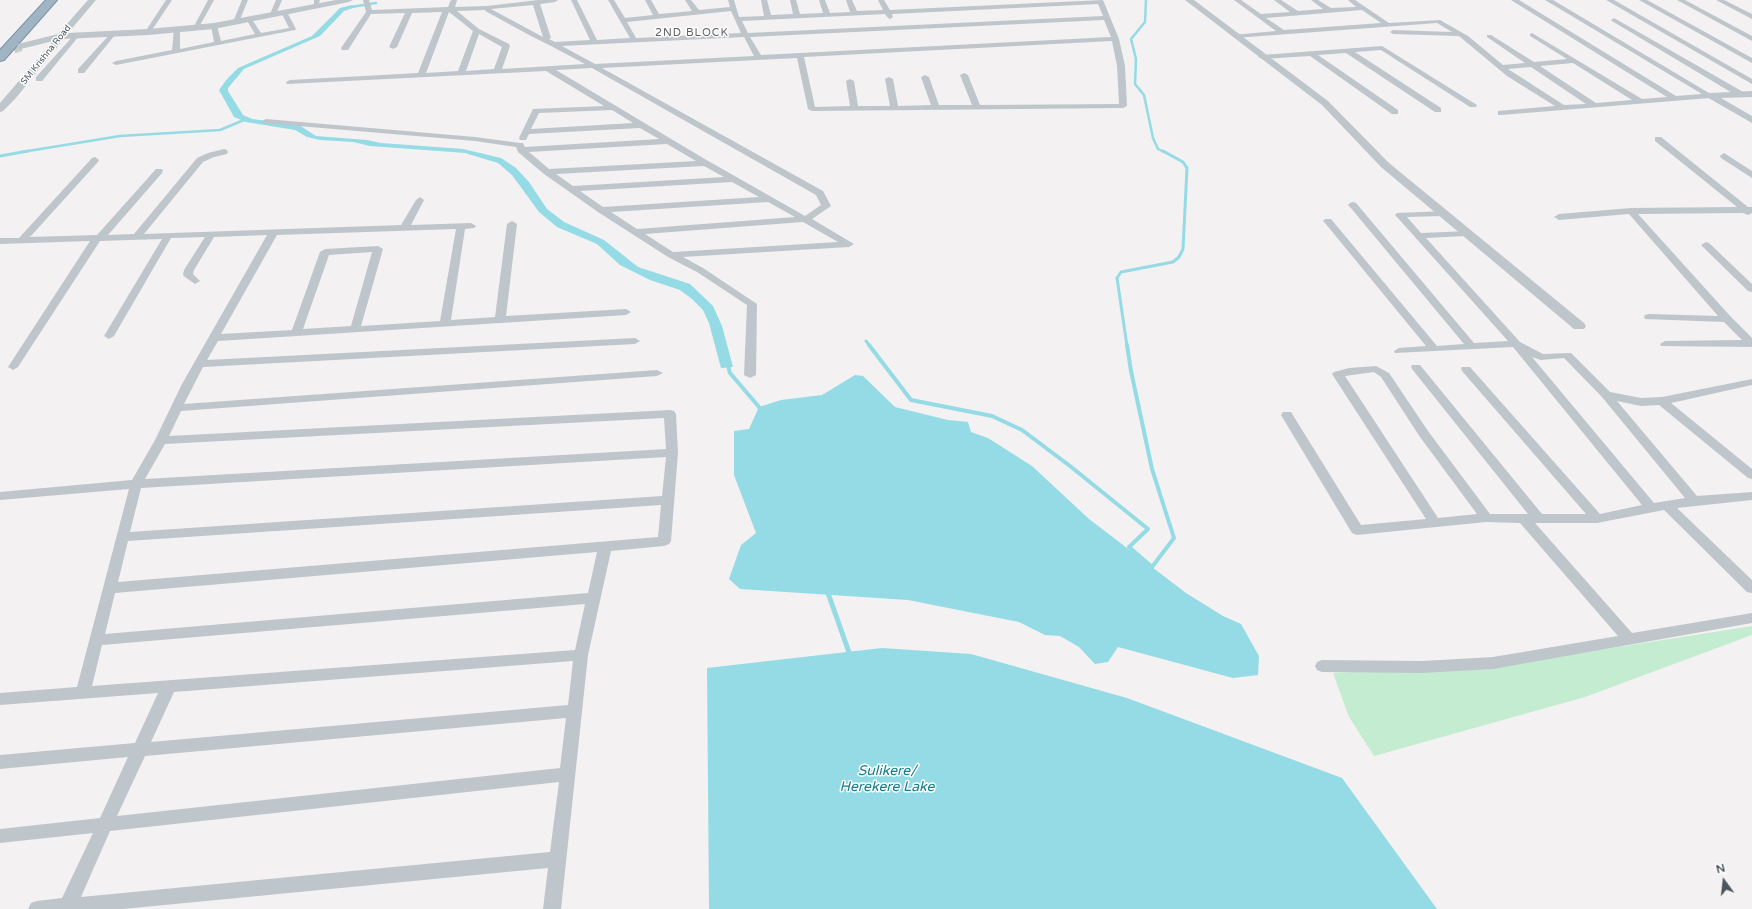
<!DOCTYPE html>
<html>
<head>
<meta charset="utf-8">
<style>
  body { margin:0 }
  #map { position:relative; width:1752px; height:909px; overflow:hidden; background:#f3f1f1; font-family:"Varela Round",sans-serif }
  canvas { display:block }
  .north { position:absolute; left:1704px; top:861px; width:40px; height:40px; -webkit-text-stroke:3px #fff; paint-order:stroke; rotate:345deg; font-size:11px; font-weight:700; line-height:16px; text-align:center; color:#4a555c }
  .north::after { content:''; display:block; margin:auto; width:14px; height:18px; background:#4a555c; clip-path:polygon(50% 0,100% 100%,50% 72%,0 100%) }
</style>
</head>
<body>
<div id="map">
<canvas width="1752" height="909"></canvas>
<div class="north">N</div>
</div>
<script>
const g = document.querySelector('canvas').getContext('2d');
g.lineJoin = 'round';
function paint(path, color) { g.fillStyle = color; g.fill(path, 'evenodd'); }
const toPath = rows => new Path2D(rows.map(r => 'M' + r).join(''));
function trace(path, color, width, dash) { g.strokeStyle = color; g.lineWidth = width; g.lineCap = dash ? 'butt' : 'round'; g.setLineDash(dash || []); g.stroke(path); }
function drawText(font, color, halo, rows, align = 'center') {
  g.font = font + ' "Varela Round",sans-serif'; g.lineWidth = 3; g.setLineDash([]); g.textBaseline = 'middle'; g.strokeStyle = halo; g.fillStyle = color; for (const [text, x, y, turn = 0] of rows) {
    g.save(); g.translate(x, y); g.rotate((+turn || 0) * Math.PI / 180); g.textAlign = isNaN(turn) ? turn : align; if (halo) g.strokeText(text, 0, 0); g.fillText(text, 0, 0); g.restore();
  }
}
const green = toPath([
  [1752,626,1752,635,1585,697,1374,756,1349,717,1333,673,1504,665]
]);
const water = toPath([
  [352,5,356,7,344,11,320,36,244,69,228,88,228,91,243,115,252,119,299,125,316,136,367,140,381,143,463,149,501,158,516,168,529,182,547,209,564,222,604,240,638,267,690,284,713,306,722,326,733,367,721,368,709,323,703,310,692,299,680,290,650,280,620,265,597,244,557,227,539,212,512,175,498,163,465,153,452,152,370,146,353,142,320,140,307,137,295,130,246,122,234,117,219,90,227,79,238,68,312,36,340,8],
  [855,375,863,376,895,407,948,420,968,422,971,432,988,438,1032,466,1089,519,1186,593,1223,616,1241,624,1259,656,1258,675,1233,678,1118,647,1108,662,1095,664,1079,647,1060,636,1045,635,1019,622,908,600,740,589,729,579,741,545,756,533,734,475,734,431,749,429,759,407,781,400,822,395],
  [882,648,971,654,1127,698,1342,778,1437,909,709,909,707,668]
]);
const streamFar3 = toPath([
  [1146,0,1145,22,1131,39,1136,59,1135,84,1144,95,1153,138,1158,149,1164,152],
  [351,7,376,3],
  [22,152,120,136,220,130,244,120]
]);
const streamFar2 = toPath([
  [0,156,28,151],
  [866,341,870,346],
  [1127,346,1117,278,1121,272,1173,262,1179,257,1183,249,1187,168,1183,162,1163,151]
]);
const streamFar1 = toPath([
  [869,345,911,400,992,416,1022,430,1070,466,1148,529,1129,547,1152,567,1174,538,1152,469,1131,371,1127,345],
  [727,362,730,373,759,407,761,412],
  [827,591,828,594]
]);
const stream = toPath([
  [828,593,851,658]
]);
const tertiaryTunnel = toPath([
  [0,53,21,46]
]);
const minor = toPath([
  [166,0,172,0,150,33,146,33,145,32,166,0],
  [208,0,214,0,198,29,194,29,193,28,208,0],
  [242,0,248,0,239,22,234,23,233,22,242,0],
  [276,0,282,0,276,14,273,16,270,14,276,0],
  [314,0,320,0,318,6,314,6,314,0],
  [363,0,369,0,372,10,448,7,451,0,457,0,455,7,487,6,538,0,558,0,555,2,540,4,551,38,549,39,555,42,590,40,571,0,577,0,597,40,630,38,608,0,614,0,625,18,653,15,645,0,651,0,659,14,692,11,685,0,691,0,699,10,730,7,728,0,734,0,739,17,764,16,761,0,767,0,771,15,793,14,790,0,796,0,800,14,823,13,819,0,825,0,830,13,850,12,846,0,852,0,857,11,883,10,878,0,884,0,890,10,1103,0,1119,39,1125,66,1127,106,1123,108,812,111,808,109,797,58,602,68,823,191,831,206,812,219,854,244,849,247,683,257,703,268,757,304,756,375,750,378,744,375,747,305,697,272,668,257,598,212,544,174,518,152,516,147,475,141,263,123,262,121,266,119,475,137,520,143,523,143,525,147,659,139,640,128,529,134,526,140,520,140,519,138,533,109,604,106,546,71,287,84,286,82,290,80,418,73,442,12,412,13,397,47,393,49,389,47,405,13,371,14,348,50,342,50,341,48,366,12,363,0],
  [1098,4,1103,16,748,33,742,21,885,14,888,18,890,19,893,17,892,14,1098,4],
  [533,5,543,37,491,9,533,5],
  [485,10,487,12,531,36,551,46,585,64,502,69,510,46,509,44,479,29,457,11,485,10],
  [731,11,741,33,636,38,627,22,731,11],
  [449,12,473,31,458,71,426,73,449,12],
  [1104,20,1111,37,761,55,750,37,1104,20],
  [479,34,502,47,494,69,466,71,479,34],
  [744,37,754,56,595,64,562,46,744,37],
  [1112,41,1117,66,1119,104,980,105,968,75,964,73,960,75,972,105,939,105,929,77,925,75,921,77,931,105,898,106,893,79,889,77,885,79,890,106,858,106,854,81,850,79,846,81,850,106,815,107,804,57,1112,41],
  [592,68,816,195,821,205,805,216,703,158,556,70,592,68],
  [612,110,633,123,531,129,539,113,612,110],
  [667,144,696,161,549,169,529,152,667,144],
  [704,166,724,177,573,186,556,174,704,166],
  [732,182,759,197,603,207,580,191,732,182],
  [768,202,795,217,637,229,611,212,768,202],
  [803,222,838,242,673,252,645,234,803,222],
  [1234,0,1241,0,1261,14,1290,12,1274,0,1281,0,1298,11,1323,9,1311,0,1318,0,1331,8,1356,7,1348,0,1355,0,1389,23,1440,20,1468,36,1503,65,1525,63,1487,37,1487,35,1491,35,1534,62,1567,59,1530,36,1530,34,1532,33,1642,99,1667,97,1511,0,1519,0,1676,96,1702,94,1545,0,1553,0,1714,96,1710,98,1501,115,1498,115,1498,111,1555,106,1507,76,1459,36,1393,34,1390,32,1393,30,1452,32,1437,23,1235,38,1232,36,1233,35,1276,31,1234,0],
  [1362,10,1381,23,1284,30,1266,18,1362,10],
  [1573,63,1632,100,1596,103,1540,66,1573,63],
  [1531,67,1586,104,1564,105,1508,69,1531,67],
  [1606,0,1614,0,1752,79,1752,84,1606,0],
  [1639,0,1647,0,1752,58,1752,63,1639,0],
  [1677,0,1685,0,1752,36,1752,41,1677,0],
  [1716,0,1724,0,1752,14,1752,19,1716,0],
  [284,10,287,12,296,29,295,30,116,65,112,63,116,61,172,50,174,29,177,27,180,29,180,49,214,42,211,26,214,24,217,26,221,41,255,34,246,19,249,17,251,18,261,33,289,28,281,12,284,10],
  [1614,18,1745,93,1746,95,1742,97,1739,97,1612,21,1611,20,1614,18],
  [113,32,116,34,115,35,84,73,78,73,78,69,111,33,113,32],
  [77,33,79,34,79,36,42,81,36,81,36,77,75,34,77,33],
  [1382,46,1477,105,1476,107,1470,107,1381,50,1355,52,1441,108,1441,112,1435,112,1346,53,1318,55,1398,110,1398,114,1392,114,1310,56,1262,59,1258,57,1262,55,1382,46],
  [1655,137,1661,137,1748,207,1752,207,1752,213,1748,215,1743,213,1638,214,1731,317,1752,338,1752,347,1661,346,1660,344,1665,341,1742,340,1724,322,1645,319,1644,317,1645,315,1649,314,1718,316,1629,214,1559,220,1554,217,1559,214,1631,208,1737,207,1655,141,1655,137],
  [224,149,227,150,228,152,227,154,214,157,203,162,144,234,401,225,416,200,420,197,424,200,411,225,471,223,476,226,474,228,465,229,451,320,495,317,507,224,512,221,517,224,506,316,626,309,631,312,626,315,218,341,207,360,635,338,640,341,635,344,203,367,184,404,657,370,663,373,657,376,181,411,169,436,670,410,674,411,676,414,678,453,671,541,669,544,664,546,611,551,588,655,561,909,543,909,548,868,123,909,28,909,31,903,37,901,62,898,93,833,0,843,0,829,100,818,128,757,0,769,0,755,135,743,158,693,0,705,0,693,77,687,129,489,0,500,0,492,132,480,155,440,182,384,267,235,214,237,194,270,193,274,200,281,195,284,185,277,183,275,184,270,205,237,171,238,114,336,109,339,104,336,162,239,100,241,18,367,13,370,8,367,90,241,0,244,0,238,19,238,92,158,95,157,99,160,98,162,30,237,97,235,156,169,162,169,163,171,162,173,108,235,134,234,197,158,208,153,224,149],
  [456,229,440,321,361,326,383,249,378,246,325,249,320,252,292,330,221,334,277,235,456,229],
  [372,252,351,326,303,329,329,255,372,252],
  [664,418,666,449,145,479,165,444,664,418],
  [666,457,662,496,130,532,141,488,666,457],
  [661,505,658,537,118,582,128,541,661,505],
  [597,552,588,593,105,634,115,593,597,552],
  [585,604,575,650,92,686,102,645,585,604],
  [573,661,568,705,151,742,174,692,573,661],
  [566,718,560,768,117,816,145,756,566,718],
  [559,782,550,852,81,897,110,831,559,782],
  [1724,153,1752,171,1752,178,1721,158,1720,156,1724,153],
  [1353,202,1356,203,1474,343,1508,341,1397,217,1395,215,1397,213,1446,211,1448,213,1446,215,1443,216,1407,217,1421,233,1469,231,1471,233,1469,235,1466,236,1426,238,1520,342,1543,354,1571,353,1610,392,1641,398,1662,397,1752,379,1752,385,1671,403,1752,469,1752,479,1748,478,1659,405,1641,406,1617,401,1697,496,1752,492,1752,500,1677,508,1752,580,1752,593,1747,592,1664,510,1597,523,1535,523,1632,633,1752,613,1752,623,1493,669,1422,673,1322,672,1317,670,1315,666,1317,662,1322,660,1422,661,1493,657,1618,636,1520,523,1486,522,1357,535,1352,533,1281,415,1283,412,1291,412,1361,525,1426,519,1332,374,1334,372,1349,368,1376,366,1389,373,1428,431,1490,514,1528,514,1412,369,1411,367,1412,365,1420,365,1542,514,1586,514,1462,371,1461,369,1462,367,1470,367,1600,514,1642,505,1513,347,1395,353,1394,351,1399,348,1426,346,1325,223,1323,221,1325,219,1331,219,1437,346,1464,344,1350,207,1348,205,1350,203,1353,202],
  [1532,357,1541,360,1564,358,1602,397,1685,498,1654,503,1532,357],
  [1374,372,1381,377,1420,437,1477,514,1438,518,1345,376,1374,372],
  [1706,242,1709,243,1752,284,1752,292,1748,291,1703,247,1701,245,1706,242]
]);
const tertiary = toPath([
  [88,0,96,0,68,33,148,29,214,23,336,0,353,0,349,2,214,29,148,35,64,39,15,99,3,111,0,112,0,103,53,41,21,49,18,48,17,46,18,44,58,34,88,0],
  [1185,0,1194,0,1328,101,1389,163,1584,323,1586,326,1584,329,1574,329,1381,167,1322,105,1185,0],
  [1752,91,1752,97,1721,98,1752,116,1752,123,1705,96,1710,93,1752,91]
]);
const trunk = toPath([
  [46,0,57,0,4,60,0,61,0,50,46,0]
]);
const farStreetnames = [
  ["SM Krishna Road",46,55,-51]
];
const farQuarternames = [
  ["2ND BLOCK",692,33]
];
const nearWaternames = [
  ["Sulikere/",887,771],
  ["Herekere Lake",887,787]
];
paint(green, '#c4ecd0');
paint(water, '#94dbe5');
trace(streamFar3, '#94dbe5', 2.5);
trace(streamFar2, '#94dbe5', 3);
trace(streamFar1, '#94dbe5', 4);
trace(stream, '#94dbe5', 5);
trace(tertiaryTunnel, '#c9cacc', 10, [10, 4.5]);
trace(trunk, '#7892a6', 2);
paint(minor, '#bec6cc');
paint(tertiary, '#bec6cc');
paint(trunk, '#a0b4c4');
drawText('9px', '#4a555c', '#fff', farStreetnames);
g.letterSpacing = '1px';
drawText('11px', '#5e6165', '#fff', farQuarternames);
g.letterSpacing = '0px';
drawText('italic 14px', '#187d8b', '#fff', nearWaternames);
</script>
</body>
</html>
